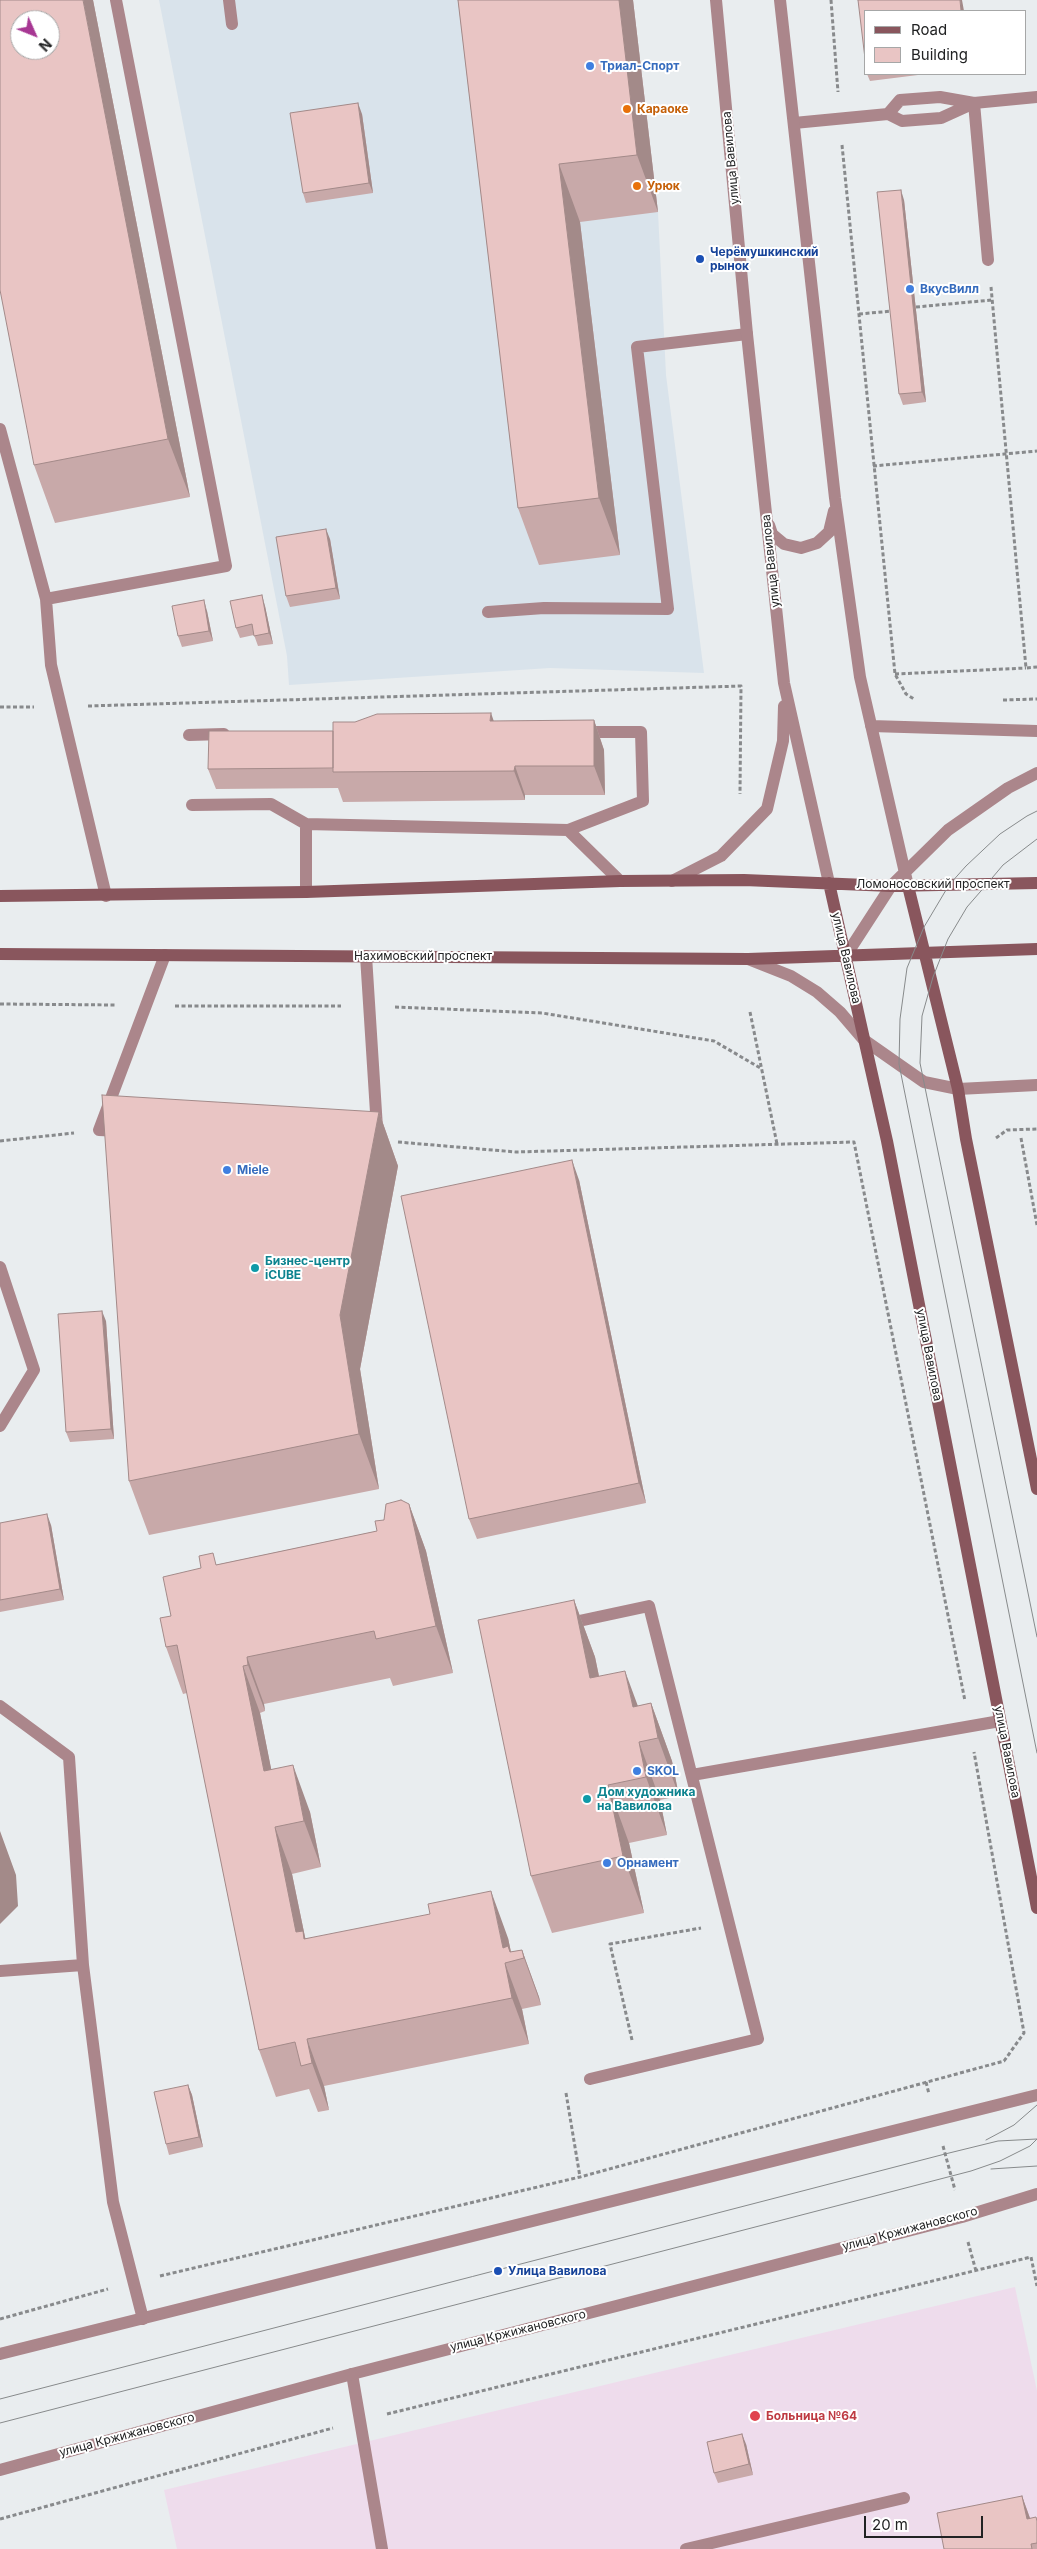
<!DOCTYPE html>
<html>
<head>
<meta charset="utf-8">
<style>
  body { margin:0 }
  #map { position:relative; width:1037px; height:2549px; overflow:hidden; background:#e9edef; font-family:Inter,sans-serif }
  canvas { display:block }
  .legend { position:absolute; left:864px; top:10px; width:162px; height:65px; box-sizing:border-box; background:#fff; border:1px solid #a6a7a7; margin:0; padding:6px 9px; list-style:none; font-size:15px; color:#212223 }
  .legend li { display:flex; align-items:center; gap:10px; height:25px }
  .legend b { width:25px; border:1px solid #a6a7a7 }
  .north { position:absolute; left:10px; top:10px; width:50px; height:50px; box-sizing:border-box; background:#fff; border:1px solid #a6a7a7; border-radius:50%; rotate:134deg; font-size:14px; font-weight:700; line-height:20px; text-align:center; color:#212223 }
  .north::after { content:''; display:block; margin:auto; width:18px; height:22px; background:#a73793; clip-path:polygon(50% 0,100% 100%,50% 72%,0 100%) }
  .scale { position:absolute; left:864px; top:2516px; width:119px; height:22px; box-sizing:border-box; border:2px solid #212223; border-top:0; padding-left:6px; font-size:15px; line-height:18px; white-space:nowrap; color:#212223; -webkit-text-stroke:4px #fff; paint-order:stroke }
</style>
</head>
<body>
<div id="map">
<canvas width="1037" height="2549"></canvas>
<ul class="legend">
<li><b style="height:6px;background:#89565d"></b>Road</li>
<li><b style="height:14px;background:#e9c5c4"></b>Building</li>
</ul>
<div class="north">N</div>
<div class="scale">20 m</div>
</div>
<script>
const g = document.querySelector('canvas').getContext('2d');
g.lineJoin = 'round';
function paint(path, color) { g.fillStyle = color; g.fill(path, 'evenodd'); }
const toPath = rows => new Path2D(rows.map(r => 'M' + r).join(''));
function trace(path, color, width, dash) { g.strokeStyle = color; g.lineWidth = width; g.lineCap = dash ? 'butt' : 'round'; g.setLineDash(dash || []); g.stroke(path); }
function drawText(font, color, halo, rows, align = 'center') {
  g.font = font + ' Inter,sans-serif'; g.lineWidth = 4; g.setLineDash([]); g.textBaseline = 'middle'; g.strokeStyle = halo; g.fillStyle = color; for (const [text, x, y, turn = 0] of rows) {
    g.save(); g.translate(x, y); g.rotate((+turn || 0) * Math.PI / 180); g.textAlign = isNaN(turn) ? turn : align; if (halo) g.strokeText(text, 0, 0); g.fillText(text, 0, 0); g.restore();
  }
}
const built = toPath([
  [159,0,633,0,658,212,666,375,704,673,550,668,289,685,287,656]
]);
const medical = toPath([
  [1015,2287,1037,2391,1037,2549,177,2549,164,2490]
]);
const path = toPath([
  [831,0,838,92],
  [842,145,895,674,906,694,914,699],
  [991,287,1026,668,1037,667],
  [916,307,992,300],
  [859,314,893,311],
  [873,466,1037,451],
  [895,674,1026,668],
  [1003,700,1037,699],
  [88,706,741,686,740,794],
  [0,707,34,707],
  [0,1004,116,1005],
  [175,1006,341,1006],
  [395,1007,542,1013,714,1041,762,1069],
  [750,1012,777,1144],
  [996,1138,1007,1130,1037,1129],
  [1021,1138,1037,1225],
  [0,1141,74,1133],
  [398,1142,516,1152,854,1142,965,1701],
  [632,2040,610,1944,701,1928],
  [926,2082,929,2094],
  [566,2093,580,2177],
  [943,2146,955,2190],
  [968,2242,976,2271],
  [160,2276,580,2177,1004,2061,1024,2033,974,1752],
  [0,2319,108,2289],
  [387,2414,1031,2257,1037,2286],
  [0,2519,333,2428]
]);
const service = toPath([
  [229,0,232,24],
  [974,103,988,260],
  [888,114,900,100,940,97,974,103,1037,97],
  [794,123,888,114,902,121,941,118,974,103],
  [0,429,46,599,51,665,106,896],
  [46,599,226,566,116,0],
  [488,612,544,608,668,609,637,347,747,334],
  [189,735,224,734],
  [192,805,271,804,306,824,568,830,643,801,641,732,581,732],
  [568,830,620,881],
  [306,892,306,824],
  [366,956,377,1128],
  [121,1131,99,1130,165,955],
  [0,1267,34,1370,0,1426],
  [565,1624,649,1606,758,2039,590,2079],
  [0,1706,69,1757,83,1965,113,2202,143,2319],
  [692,1775,1000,1721],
  [0,1971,83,1965],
  [352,2374,382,2549],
  [686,2549,904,2498]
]);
const tertiary = toPath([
  [716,0,747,334,784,683,829,883],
  [780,0,835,498,860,677,908,886],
  [769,525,772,534,784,544,801,548,817,543,829,532,834,511],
  [871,726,1037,731],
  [672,881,721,856,767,809,783,741,784,706],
  [845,957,891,886,948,830,1008,788,1037,773],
  [748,959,791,976,817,992,840,1012,864,1040,924,1082,958,1089,1037,1085],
  [0,2354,1037,2095],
  [0,2470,352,2374,962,2217,1037,2194]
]);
const secondary = toPath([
  [829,883,887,1141,1037,1908],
  [908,886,958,1089,966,1139,1037,1489],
  [0,896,306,892,620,881,744,880,891,886,1037,883],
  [0,954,748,959,1037,949]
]);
const tram = toPath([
  [1037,811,1027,816,1000,834,966,866,949,885,924,927,907,968,900,1019,899,1064,1037,1753],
  [1037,839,1003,865,987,884,967,907,948,939,933,977,922,1016,920,1063,1037,1637],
  [986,2140,1014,2125,1037,2105],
  [991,2169,1037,2166],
  [0,2399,945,2154,998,2141,1037,2139],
  [0,2423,971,2171,1000,2161,1030,2146,1037,2139]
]);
const wall = toPath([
  [93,0,190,497,55,523,34,465],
  [458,0,633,0,658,212,580,222,620,555,539,565,518,508],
  [867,74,926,74,870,81],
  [362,114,373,193,306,203,303,193],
  [904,200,926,402,903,405,899,394],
  [330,539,340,599,290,607,286,596],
  [265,606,273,644,258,646,254,635,240,638,236,628],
  [207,611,213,641,182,647,178,636],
  [594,720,604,750,605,795,525,795,525,800,343,802,338,788,216,789,208,769,333,731,494,721],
  [379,1112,398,1166,360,1369,379,1489,149,1535,129,1481],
  [579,1180,646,1503,477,1539,469,1519],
  [106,1321,114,1439,70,1442,66,1432],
  [409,1504,426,1551,453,1673,393,1686,390,1678,264,1704,265,1711,260,1713,271,1769,310,1812,321,1867,292,1874,305,1937,305,1938,508,1938,511,1952,522,1950,539,1997,541,2005,522,2009,529,2044,324,2086,329,2110,318,2112,309,2089,276,2097,259,2050,187,1693,183,1694,166,1647,171,1616,201,1568,377,1531,384,1520],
  [0,1523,51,1525,64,1600,0,1612],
  [574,1600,595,1657,599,1676,638,1706,651,1703,672,1761,679,1796,660,1800,667,1835,629,1843,644,1913,552,1933,531,1876],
  [188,2085,192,2095,203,2147,169,2155,166,2144],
  [746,2444,753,2475,718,2483,714,2473],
  [1022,2496,1030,2518,1037,2519,1037,2549,944,2549]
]);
const shadedWall = toPath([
  [83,0,93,0,190,497,168,439],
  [619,0,633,0,658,212,637,155],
  [960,0,962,0,964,11,961,11],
  [358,103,362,114,373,193,369,183],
  [559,164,580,222,620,555,599,498],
  [901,190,904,200,926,402,922,392],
  [326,529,330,539,340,599,336,588],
  [262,595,265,606,273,644,269,633],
  [204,600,207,611,213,641,209,631],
  [491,713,501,742,490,721],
  [594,720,604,750,605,795,594,766],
  [515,766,525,795,525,800,514,771],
  [379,1112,398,1166,360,1369,379,1489,359,1434,340,1315],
  [572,1160,579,1180,646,1503,639,1483],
  [102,1311,106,1321,114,1439,111,1429],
  [409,1504,426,1551,453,1673,436,1626],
  [47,1514,51,1525,64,1600,60,1589],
  [574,1600,595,1657,611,1735,590,1678],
  [247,1657,264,1704,265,1711,248,1665],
  [243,1666,260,1713,281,1818,264,1771],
  [625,1671,646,1728,633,1707],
  [651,1703,672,1761,679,1796,658,1738],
  [639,1742,660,1800,667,1835,646,1777],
  [293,1765,310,1812,321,1867,304,1821],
  [608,1785,629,1843,644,1913,623,1856],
  [275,1827,292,1874,305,1937,320,1977,296,1932],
  [0,1831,16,1875,18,1906,0,1924],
  [491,1891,508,1938,512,1957,503,1948],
  [522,1950,539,1997,541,2005,524,1958],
  [505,1963,522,2009,529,2044,512,1998],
  [307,2039,324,2086,329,2110,312,2063],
  [188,2085,192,2095,203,2147,199,2137],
  [742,2434,746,2444,753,2475,749,2464],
  [1022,2496,1037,2538,1027,2519]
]);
const building = toPath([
  [0,0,83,0,168,439,34,465,0,290,0,0],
  [20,20,50,20,50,50,20,50,20,20],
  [458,0,619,0,637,155,559,164,599,498,518,508,458,0],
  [858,0,960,0,961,11,866,11,866,67,858,0],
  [358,103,369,183,303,193,290,113,358,103],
  [901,190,922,392,899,394,877,192,901,190],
  [326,529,336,588,286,596,276,537,326,529],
  [262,595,269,633,254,636,252,624,236,628,230,601,262,595],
  [204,600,209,631,178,636,172,606,204,600],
  [491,713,490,721,594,720,594,766,515,766,514,771,333,772,333,722,355,722,377,714,491,713],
  [209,731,333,731,333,768,208,769,209,731],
  [102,1095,379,1112,340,1315,359,1434,129,1481,102,1095],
  [572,1160,639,1483,469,1519,401,1196,572,1160],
  [102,1311,111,1429,66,1432,58,1314,102,1311],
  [401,1500,409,1504,436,1626,376,1639,374,1631,247,1657,248,1665,243,1666,264,1771,293,1765,304,1821,275,1827,296,1932,303,1931,304,1939,430,1914,428,1904,491,1891,503,1948,508,1946,510,1952,522,1950,524,1958,505,1963,512,1998,307,2039,312,2063,301,2066,295,2042,259,2050,177,1645,166,1647,160,1618,171,1616,163,1577,201,1568,199,1556,213,1553,216,1565,377,1531,375,1521,384,1520,386,1504,401,1500],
  [47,1514,60,1589,0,1600,0,1523,47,1514],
  [574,1600,590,1678,625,1671,633,1707,651,1703,658,1738,639,1742,646,1777,608,1785,623,1856,531,1876,478,1620,574,1600],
  [188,2085,199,2137,166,2144,154,2092,188,2085],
  [742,2434,749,2464,714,2473,707,2442,742,2434],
  [1022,2496,1027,2519,1036,2517,1037,2521,1037,2543,1031,2544,1032,2549,944,2549,937,2513,1022,2496]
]);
const markers = [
  [590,66,5,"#3f7fe0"],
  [627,109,5,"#e8710a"],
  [637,186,5,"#e8710a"],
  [700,259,5,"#1a4fb4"],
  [910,289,5,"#3f7fe0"],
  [227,1170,5,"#3f7fe0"],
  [255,1268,5,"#0f9aa8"],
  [637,1771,5,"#3f7fe0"],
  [587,1799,5,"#0f9aa8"],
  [607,1863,5,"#3f7fe0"],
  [498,2271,5,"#1a4fb4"],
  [755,2416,6,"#e0444e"]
];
const shopNames = [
  ["Триал-Спорт",600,66],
  ["ВкусВилл",920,289],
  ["Miele",237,1170],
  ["SKOL",647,1771],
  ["Орнамент",617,1863]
];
const foodNames = [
  ["Караоке",637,109],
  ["Урюк",647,186]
];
const streetNames = [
  ["улица Вавилова",731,158,-95],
  ["улица Вавилова",771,561,-96],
  ["Ломоносовский проспект",933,884],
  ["Нахимовский проспект",423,956],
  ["улица Вавилова",846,958,77],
  ["улица Вавилова",929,1355,79],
  ["улица Вавилова",1007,1752,79],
  ["улица Кржижановского",910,2229,-15],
  ["улица Кржижановского",518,2331,-14],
  ["улица Кржижановского",127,2435,-15]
];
const transitNames = [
  ["Черёмушкинский",710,252],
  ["рынок",710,266],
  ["Улица Вавилова",508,2271]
];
const cultureNames = [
  ["Бизнес-центр",265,1261],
  ["iCUBE",265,1275],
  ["Дом художника",597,1792],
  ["на Вавилова",597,1806]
];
const healthNames = [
  ["Больница №64",766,2416]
];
paint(built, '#d9e3eb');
paint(medical, '#eedcec');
trace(path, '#888a8c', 3, [4, 2.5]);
trace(service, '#ab868b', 12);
trace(tertiary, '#ab868b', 12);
trace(secondary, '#89565d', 12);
trace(tram, '#878a8b', 1);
paint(wall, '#c8a9a9');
paint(shadedWall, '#a38a89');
paint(building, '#e9c5c4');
trace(building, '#a38a89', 1);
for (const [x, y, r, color] of markers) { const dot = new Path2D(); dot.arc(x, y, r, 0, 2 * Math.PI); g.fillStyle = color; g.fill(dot); trace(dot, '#fff', 2); }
drawText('bold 12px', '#366cbe', '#fff', shopNames, 'left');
drawText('bold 12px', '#c56008', '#fff', foodNames, 'left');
drawText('12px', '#212223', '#fff', streetNames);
drawText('bold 12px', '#164399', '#fff', transitNames, 'left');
drawText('bold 12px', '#0d838f', '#fff', cultureNames, 'left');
drawText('bold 12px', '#be3a42', '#fff', healthNames, 'left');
</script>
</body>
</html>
